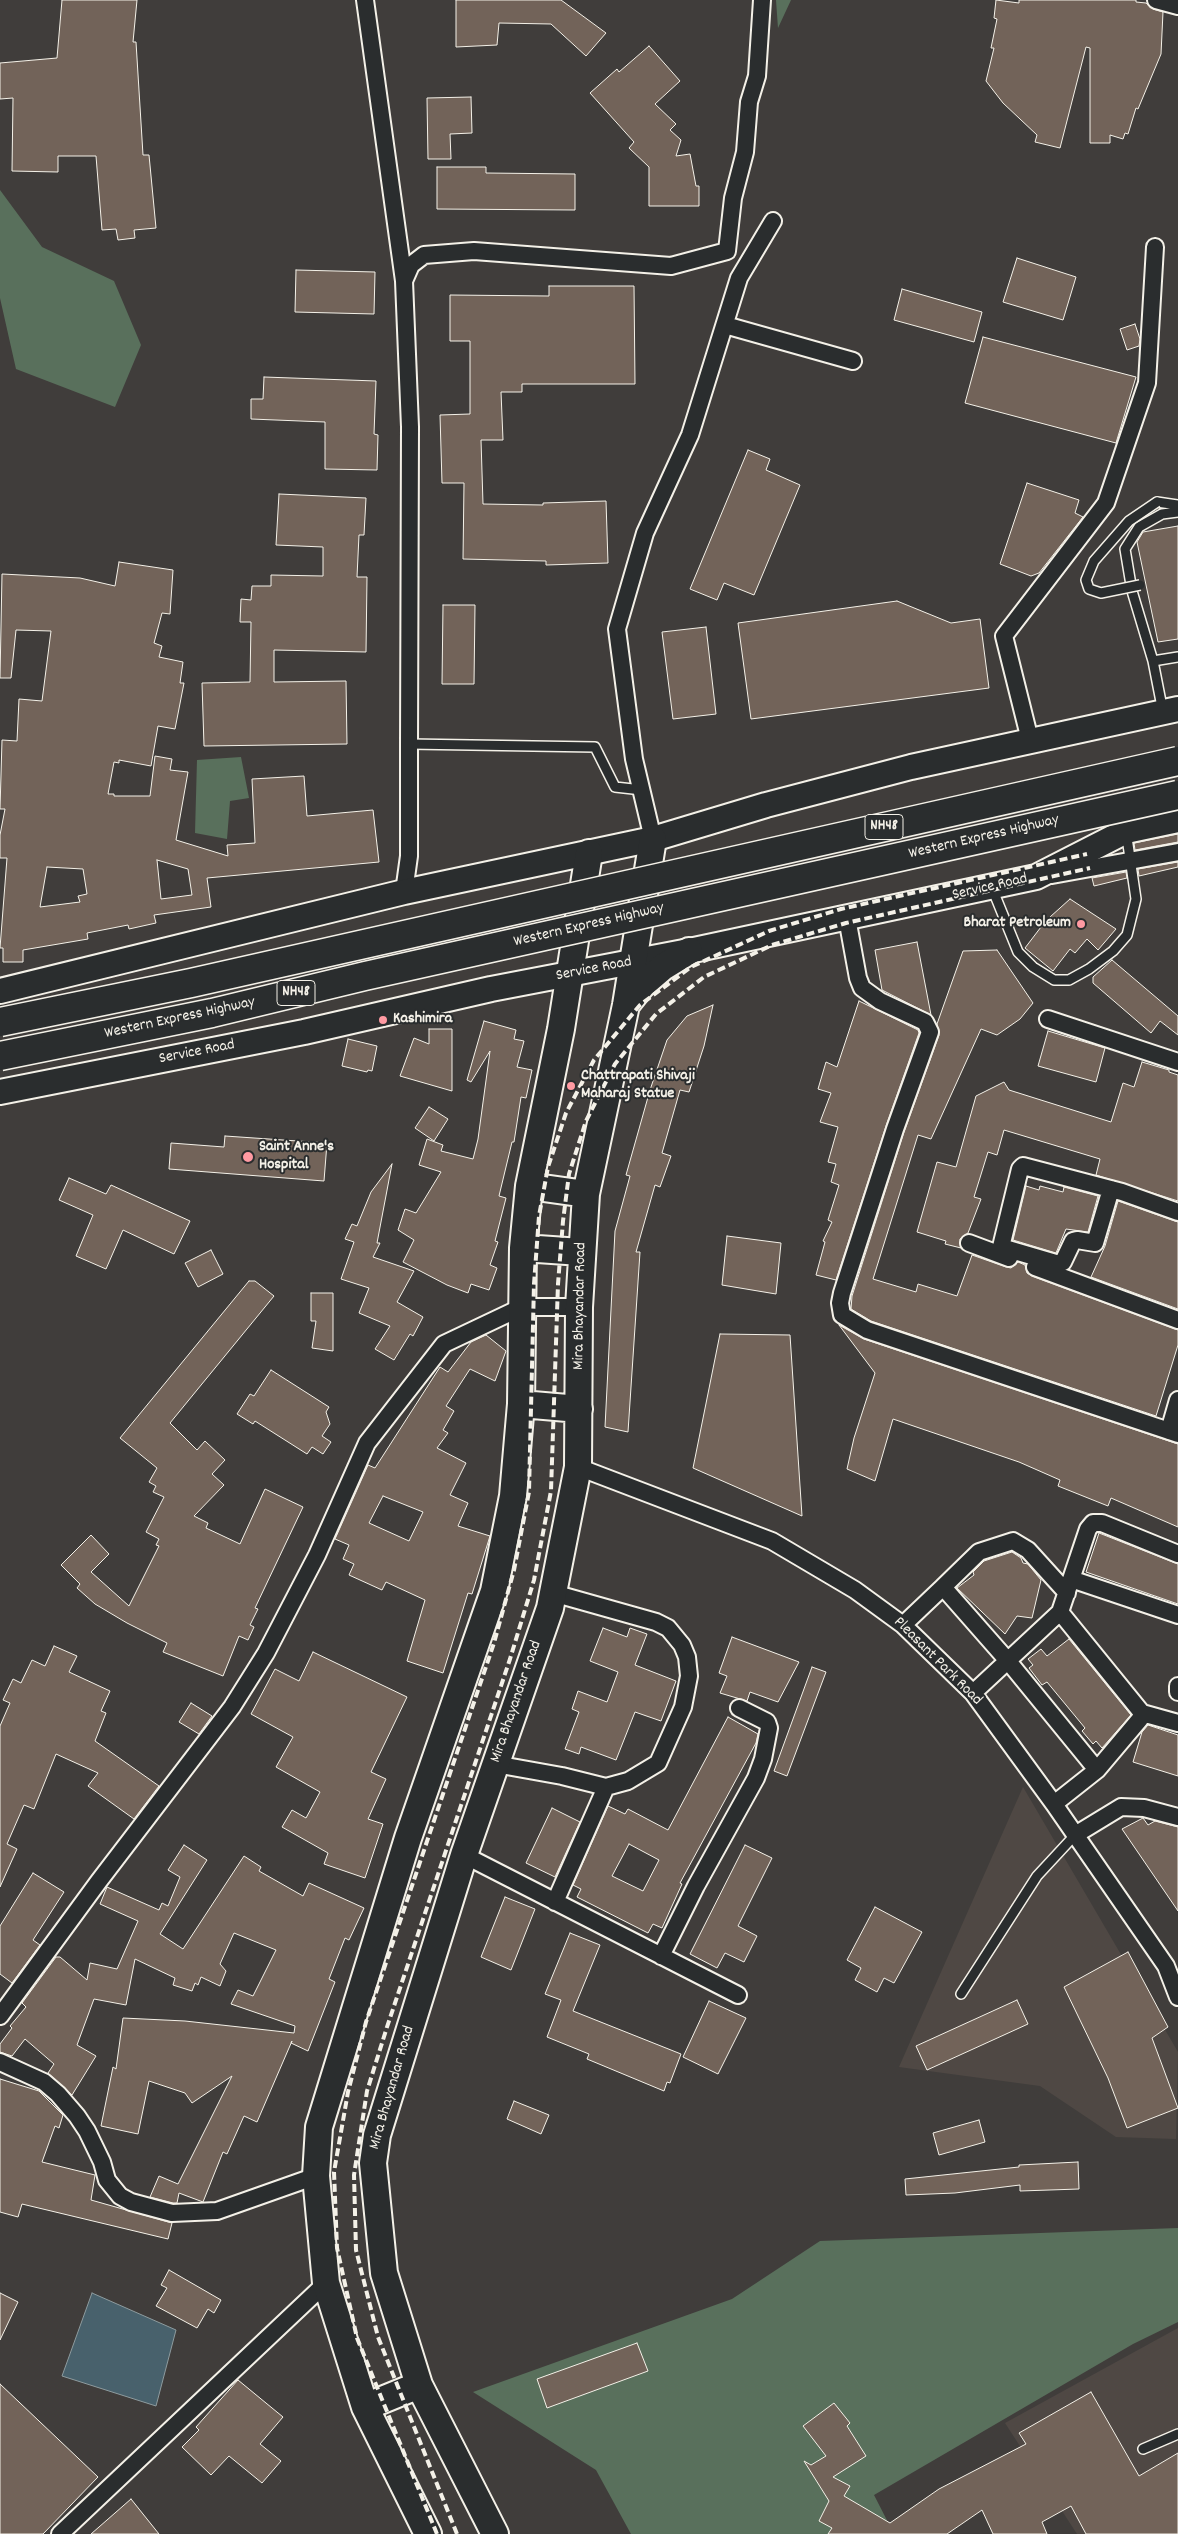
<!DOCTYPE html>
<html>
<head>
<meta charset="utf-8">
<style>
  body { margin:0 }
  canvas { display:block; background:#403d3b }
</style>
</head>
<body>
<canvas width="1178" height="2534"></canvas>
<script>
const g = document.querySelector('canvas').getContext('2d');
g.lineJoin = 'round';
function paint(path, color) { g.fillStyle = color; g.fill(path, 'evenodd'); }
const toPath = rows => new Path2D(rows.map(r => 'M' + r).join(''));
function trace(path, color, width, dash) { g.strokeStyle = color; g.lineWidth = width; g.lineCap = dash ? 'butt' : 'round'; g.setLineDash(dash || []); g.stroke(path); }
function drawText(font, color, halo, rows, align = 'center') {
  g.font = font + ' Dekko,sans-serif'; g.lineWidth = 4; g.setLineDash([]); g.textBaseline = 'middle'; g.strokeStyle = halo; g.fillStyle = color; for (const [text, x, y, turn = 0] of rows) {
    g.save(); g.translate(x, y); g.rotate((+turn || 0) * Math.PI / 180); g.textAlign = isNaN(turn) ? turn : align; if (halo) g.strokeText(text, 0, 0); g.fillText(text, 0, 0); g.restore();
  }
}
const built = toPath([
  [1023,1787,1178,2052,1176,2139,1116,2137,1040,2086,899,2067],
  [1178,2328,1178,2522,1160,2534,1077,2534,1005,2423]
]);
const green = toPath([
  [776,0,791,0,778,28],
  [0,190,42,247,114,281,141,345,115,407,16,369,0,298],
  [241,757,249,798,230,801,227,839,195,833,197,760],
  [1178,2228,1178,2322,1133,2344,874,2495,894,2534,631,2534,596,2470,473,2392,732,2299,820,2241]
]);
const water = toPath([
  [92,2293,176,2330,156,2406,62,2376,92,2293]
]);
const building = toPath([
  [62,0,137,0,133,42,136,42,143,155,149,155,156,228,134,230,135,238,118,240,116,229,102,230,96,156,58,156,58,172,12,171,13,98,0,99,0,63,57,58,62,0],
  [456,0,561,0,606,33,586,56,551,24,499,23,497,45,456,47,456,0],
  [996,0,1019,3,1019,0,1136,0,1136,2,1146,3,1153,9,1163,12,1161,54,1138,109,1136,108,1128,134,1125,133,1123,139,1110,135,1110,143,1090,143,1090,48,1086,47,1060,148,1035,142,1037,135,1003,103,986,81,994,48,991,48,997,19,994,18,996,0],
  [649,46,680,81,655,104,676,124,670,130,681,140,676,156,690,154,696,186,699,186,699,206,649,206,649,167,629,148,634,142,590,93,617,69,619,72,649,46],
  [471,97,472,133,450,134,451,159,428,159,427,98,471,97],
  [437,167,486,167,486,173,575,174,575,210,437,209,437,167],
  [1017,258,1076,277,1063,320,1003,302,1017,258],
  [296,270,375,272,374,314,295,312,296,270],
  [549,286,634,286,635,384,522,384,522,392,501,392,503,440,481,440,483,504,543,505,543,503,606,501,608,563,546,565,546,561,463,559,464,483,442,483,440,415,470,414,470,341,450,341,450,295,549,296,549,286],
  [902,289,982,312,974,342,894,320,902,289],
  [1135,324,1140,339,1139,346,1127,350,1120,329,1135,324],
  [983,337,1136,377,1116,443,965,403,983,337],
  [264,377,376,381,374,434,378,435,377,470,325,469,325,422,251,419,251,399,263,399,264,377],
  [748,450,770,459,766,470,800,485,754,595,724,583,717,600,690,589,748,450],
  [1027,483,1079,500,1075,513,1083,517,1039,573,1031,576,1000,564,1027,483],
  [279,494,366,498,364,535,359,535,357,577,367,577,366,652,274,650,274,682,346,681,347,744,204,746,202,683,250,682,251,622,240,622,241,599,251,600,252,586,271,586,271,575,323,576,323,547,276,545,279,494],
  [1178,526,1178,639,1158,642,1137,542,1143,532,1178,526],
  [119,562,173,570,170,614,162,613,154,643,162,646,159,657,183,662,180,683,184,683,175,729,158,726,151,766,119,760,119,763,114,762,108,794,114,794,114,796,150,796,155,756,172,759,170,770,188,772,176,840,228,856,227,845,255,843,252,779,304,776,307,816,373,810,379,862,207,878,211,907,154,915,156,923,129,929,128,925,87,933,88,939,23,950,23,962,3,962,3,948,0,948,7,858,0,858,0,835,5,809,0,809,2,740,17,741,19,699,42,701,51,631,16,630,11,678,0,678,2,574,80,578,115,586,119,562],
  [157,860,188,869,192,895,161,899,157,860],
  [47,867,83,869,87,894,78,896,80,902,40,907,47,867],
  [897,601,951,623,980,619,989,688,751,719,738,623,897,601],
  [443,605,475,605,474,684,442,684,443,605],
  [706,627,716,714,673,719,662,632,706,627],
  [1178,834,1178,842,1135,850,1134,843,1178,834],
  [1178,862,1178,867,1139,876,1138,869,1178,862],
  [1126,872,1127,878,1094,886,1092,878,1126,872],
  [1070,899,1116,929,1098,950,1087,939,1075,953,1070,949,1053,971,1025,948,1041,927,1040,926,1070,899],
  [917,942,931,1015,882,990,875,950,917,942],
  [997,950,1033,1003,1020,1019,997,1035,981,1029,931,1139,918,1135,873,1279,916,1292,918,1284,957,1296,972,1255,1006,1267,1011,1268,1018,1262,1025,1265,1027,1273,1032,1276,1178,1330,1178,1345,1156,1416,871,1321,851,1309,852,1296,904,1132,939,1035,937,1024,963,951,997,950],
  [1112,960,1178,1016,1178,1035,1160,1021,1151,1033,1093,983,1093,977,1112,960],
  [859,1001,918,1030,919,1033,886,1126,836,1280,816,1275,825,1242,823,1241,832,1222,828,1220,839,1185,831,1182,836,1164,828,1162,838,1127,820,1122,831,1093,818,1089,826,1062,837,1067,859,1001],
  [713,1005,704,1046,689,1092,680,1090,662,1153,671,1156,660,1187,655,1185,636,1252,640,1252,628,1432,605,1427,615,1231,630,1176,626,1175,650,1090,667,1040,687,1016,713,1005],
  [484,1021,516,1030,514,1039,524,1041,517,1067,532,1070,526,1098,521,1097,514,1142,512,1142,499,1196,506,1198,495,1241,498,1242,490,1265,497,1268,489,1290,471,1284,468,1293,447,1285,403,1262,414,1240,398,1230,405,1209,416,1213,441,1172,419,1165,427,1139,443,1145,441,1151,473,1159,478,1139,490,1051,471,1082,467,1080,484,1021],
  [429,1029,452,1029,452,1091,400,1076,414,1038,429,1044,429,1029],
  [1048,1031,1105,1048,1096,1082,1038,1066,1048,1031],
  [348,1039,377,1046,372,1071,368,1070,367,1072,342,1066,348,1039],
  [1142,1062,1169,1070,1169,1072,1178,1075,1178,1201,1096,1175,1100,1159,1004,1130,997,1155,988,1152,974,1197,981,1199,968,1233,960,1239,961,1248,945,1244,946,1241,917,1232,937,1162,956,1167,976,1096,1004,1082,1009,1090,1111,1122,1123,1083,1134,1087,1142,1062],
  [429,1107,448,1119,434,1141,415,1128,429,1107],
  [225,1136,327,1143,324,1181,169,1169,171,1143,224,1147,225,1136],
  [392,1164,377,1243,380,1243,373,1257,414,1271,397,1302,423,1317,413,1336,410,1334,394,1360,375,1349,390,1326,359,1313,369,1288,341,1279,354,1242,345,1239,352,1224,357,1226,371,1192,392,1164],
  [69,1178,106,1194,111,1185,190,1221,174,1254,123,1230,106,1269,76,1256,93,1215,59,1200,69,1178],
  [1026,1186,1039,1190,1040,1186,1063,1192,1064,1187,1098,1196,1088,1232,1066,1229,1056,1253,1013,1240,1026,1186],
  [1118,1201,1178,1222,1178,1309,1091,1277,1105,1246,1118,1201],
  [727,1236,781,1243,776,1294,722,1285,727,1236],
  [211,1250,223,1274,198,1287,185,1263,211,1250],
  [249,1281,255,1281,274,1296,170,1423,197,1450,205,1441,225,1460,212,1474,224,1485,194,1516,208,1523,206,1528,240,1544,265,1489,303,1507,255,1608,258,1609,250,1625,254,1627,248,1640,239,1636,223,1676,163,1652,167,1643,127,1623,95,1604,77,1588,80,1584,61,1565,91,1535,109,1554,91,1572,129,1606,159,1546,156,1545,159,1539,146,1532,164,1497,153,1492,156,1486,149,1482,157,1468,120,1438,249,1281],
  [311,1293,333,1293,333,1351,312,1348,316,1321,311,1321,311,1293],
  [839,1325,864,1339,1178,1444,1178,1527,1111,1498,1108,1506,1058,1486,1060,1480,1019,1462,893,1419,875,1481,847,1469,854,1438,875,1373,839,1325],
  [720,1334,790,1335,802,1516,693,1468,720,1334],
  [486,1335,506,1351,495,1381,470,1369,446,1406,454,1411,443,1430,448,1433,437,1448,466,1463,450,1495,468,1503,458,1526,490,1536,472,1594,468,1593,443,1673,407,1661,425,1600,386,1582,382,1590,349,1575,354,1564,343,1559,349,1545,335,1539,368,1465,375,1468,440,1367,448,1372,471,1342,486,1335],
  [383,1496,423,1512,409,1541,369,1523,383,1496],
  [271,1370,329,1407,326,1412,330,1424,322,1436,331,1442,323,1454,312,1447,307,1454,255,1421,253,1424,237,1414,250,1394,254,1396,271,1370],
  [1099,1533,1178,1564,1178,1604,1086,1572,1099,1533],
  [1012,1552,1021,1558,1023,1563,1028,1564,1041,1580,1032,1618,1017,1616,1005,1634,957,1588,974,1575,973,1572,984,1561,1012,1552],
  [603,1628,627,1637,630,1628,647,1634,635,1665,676,1681,661,1721,635,1712,616,1760,581,1747,579,1754,565,1749,579,1712,572,1709,578,1691,607,1702,618,1672,590,1661,603,1628],
  [732,1637,799,1662,778,1702,750,1692,747,1701,720,1693,727,1676,719,1673,732,1637],
  [1069,1639,1131,1715,1102,1748,1096,1741,1093,1744,1082,1731,1085,1728,1047,1682,1042,1685,1029,1668,1033,1665,1028,1659,1041,1649,1047,1656,1069,1639],
  [54,1646,77,1656,69,1672,110,1691,101,1711,106,1713,95,1741,159,1786,134,1819,88,1786,98,1773,56,1754,34,1809,24,1805,7,1844,17,1849,0,1887,0,1726,10,1703,3,1700,13,1679,21,1683,32,1660,45,1666,54,1646],
  [313,1652,407,1697,371,1772,386,1779,368,1819,383,1824,365,1878,324,1864,328,1853,282,1827,292,1810,306,1818,320,1792,276,1767,293,1737,251,1714,275,1669,299,1681,313,1652],
  [812,1667,826,1672,787,1776,774,1771,812,1667],
  [191,1703,212,1716,199,1734,179,1722,191,1703],
  [728,1717,758,1734,756,1743,680,1883,682,1884,662,1928,653,1924,648,1933,577,1897,581,1889,573,1885,608,1806,625,1814,628,1809,668,1830,728,1717],
  [629,1844,659,1860,643,1891,612,1876,629,1844],
  [1148,1725,1178,1735,1178,1776,1133,1762,1142,1732,1148,1725],
  [552,1808,580,1822,555,1877,526,1863,552,1808],
  [1143,1818,1148,1825,1155,1821,1178,1827,1178,1911,1122,1829,1143,1818],
  [184,1845,207,1860,160,1934,183,1949,244,1856,261,1867,259,1871,303,1896,309,1883,364,1908,349,1940,345,1938,329,1979,335,1982,308,2051,291,2043,292,2041,257,2122,244,2116,227,2154,223,2152,203,2202,179,2193,177,2203,173,2203,150,2197,159,2176,178,2184,232,2076,192,2103,185,2093,149,2081,138,2134,101,2126,113,2067,116,2069,123,2018,185,2021,294,2033,295,2026,231,2004,238,1990,253,1996,276,1950,234,1933,220,1964,226,1971,220,1986,201,1977,198,1985,195,1983,192,1991,173,1985,175,1978,135,1959,126,2005,94,1999,77,2045,96,2056,72,2095,48,2073,54,2064,25,2039,12,2056,0,2052,0,2044,12,2028,10,2026,26,2007,22,2003,56,1957,60,1957,87,1980,90,1963,117,1969,138,1921,100,1904,107,1887,159,1910,162,1903,168,1906,180,1877,168,1870,184,1845],
  [745,1845,772,1858,738,1926,757,1936,744,1962,725,1953,717,1968,690,1954,745,1845],
  [33,1873,64,1892,33,1940,40,1945,12,1983,0,1974,0,1926,33,1873],
  [505,1897,535,1909,511,1970,481,1957,505,1897],
  [875,1907,922,1932,894,1983,884,1978,877,1992,855,1980,861,1968,847,1960,875,1907],
  [570,1933,600,1945,573,2011,681,2054,670,2083,667,2082,664,2091,587,2059,589,2054,547,2037,561,2000,545,1994,570,1933],
  [1128,1952,1168,2027,1152,2038,1178,2108,1127,2128,1108,2078,1064,1987,1128,1952],
  [1017,2000,1028,2024,927,2070,916,2046,1017,2000],
  [709,2001,746,2018,718,2074,683,2057,709,2001],
  [0,2079,39,2091,63,2115,59,2128,55,2126,42,2162,95,2175,91,2200,172,2223,168,2239,22,2204,18,2217,0,2212,0,2079],
  [514,2101,549,2115,541,2134,507,2119,514,2101],
  [979,2120,985,2142,939,2155,933,2133,979,2120],
  [1078,2162,1079,2189,1020,2191,1020,2185,955,2193,906,2195,905,2179,1019,2167,1019,2165,1078,2162],
  [169,2270,221,2300,214,2313,208,2309,197,2328,156,2306,167,2288,161,2285,169,2270],
  [0,2293,18,2302,0,2340,0,2293],
  [637,2343,648,2371,547,2408,537,2379,637,2343],
  [238,2380,283,2417,260,2444,281,2461,262,2483,229,2456,211,2475,182,2447,199,2430,196,2427,238,2380],
  [0,2384,98,2477,43,2534,0,2534,0,2384],
  [1091,2392,1139,2476,1178,2453,1178,2534,1086,2534,1071,2506,1042,2522,1047,2534,993,2534,982,2510,947,2534,828,2534,832,2528,819,2521,829,2501,804,2461,811,2465,826,2456,803,2426,834,2403,850,2423,847,2426,866,2456,833,2477,850,2486,844,2496,890,2523,939,2489,1026,2444,1019,2433,1091,2392],
  [131,2499,159,2534,91,2534,131,2499]
]);
const lane = toPath([
  [1157,502,1178,505],
  [1178,512,1162,514,1139,527,1125,549,1132,591,1153,661,1178,657],
  [1153,661,1163,712],
  [409,744,595,747,615,787,642,790],
  [992,888,1018,952,1033,967,1054,980,1069,980,1089,969,1113,951,1127,935,1136,899,1126,831],
  [961,1994,1037,1876,1075,1835],
  [1143,2449,1178,2434]
]);
const street = toPath([
  [365,0,404,281,410,427,409,744,409,856,404,892],
  [1156,0,1178,6],
  [404,281,411,265,424,255,474,251,671,266,727,251,733,198,745,152,749,102,757,76,762,0],
  [725,325,853,361],
  [1030,740,1004,636,1106,503,1147,383,1155,247],
  [653,839,634,759,617,629,645,533,690,435,739,278,773,221],
  [1052,875,1178,852],
  [847,918,858,978,862,988,880,1001,925,1022,930,1032,895,1129,842,1293,840,1303,842,1315,867,1330,1178,1434],
  [1048,1019,1178,1062],
  [1111,1189,1095,1243,1077,1240,1073,1241,1063,1262,1059,1264,1001,1247,1020,1169,1023,1166,1122,1192,1178,1212],
  [969,1243,1009,1258],
  [1035,1267,1178,1320],
  [1169,1431,1178,1400],
  [578,1467,772,1541,855,1590,903,1625,973,1693,1054,1804,1166,1966,1178,1997],
  [1071,1579,1178,1615],
  [1067,1593,1028,1550,1013,1541,979,1552,943,1587,1008,1661,1097,1770],
  [903,1625,943,1587],
  [1178,1686,1178,1692],
  [973,1693,1060,1612,1088,1529,1093,1523,1102,1523,1178,1554],
  [1142,1713,1178,1723],
  [495,1764,562,1776,606,1787,628,1781,658,1763,683,1707,689,1676,687,1657,682,1645,668,1628,656,1622,553,1593],
  [1054,1804,1097,1770,1140,1719,1142,1713,1060,1612],
  [1075,1835,1121,1807,1144,1808,1178,1817],
  [464,1855,738,1995],
  [555,1902,606,1787],
  [661,1956,696,1886,756,1778,763,1759,769,1728,767,1722,739,1708],
  [0,2016,99,1881,232,1707,266,1653,317,1555,367,1443,444,1344,522,1307,579,1307],
  [0,2062,44,2082,58,2094,77,2116,87,2131,102,2162,107,2180,120,2196,131,2202,172,2213,217,2211,316,2176],
  [60,2534,326,2283]
]);
const secondary = toPath([
  [0,991,404,892,653,839,766,805,911,767,1178,709],
  [0,1092,304,1032,491,989,689,951,1036,877,1126,831,1178,820]
]);
const primary = toPath([
  [626,1005,642,985,663,967,689,951],
  [529,1186,586,1194],
  [523,1248,581,1252],
  [521,1404,579,1409],
  [365,2407,419,2385],
  [428,2534,365,2407,326,2283,316,2176,319,2127,408,1838,494,1591,513,1496,521,1404,523,1248,529,1186,561,1029,589,853],
  [495,2534,419,2385,384,2273,373,2163,377,2135,464,1855,550,1608,578,1467,579,1307,586,1194,626,1005,653,839]
]);
const rail = toPath([
  [437,2534,357,2338,337,2248,334,2172,348,2092,366,2022,494,1643,514,1570,529,1492,534,1284,539,1216,548,1167,566,1113,594,1060,640,1005,691,967,769,931,841,909,1087,854],
  [457,2534,378,2337,356,2250,354,2175,367,2091,387,2027,510,1659,534,1580,551,1491,558,1284,563,1221,569,1174,586,1121,615,1064,656,1014,704,977,772,945,846,923,1090,868]
]);
const laneBridge = toPath([
  [1140,585,1101,593,1089,589,1086,580,1094,561,1129,521,1157,502]
]);
const highwayBridge = toPath([
  [0,1022,191,983,1178,761],
  [0,1056,212,1013,365,976,1178,795]
]);
const markers = [
  [1081,924,5,"#ff9aa2"],
  [383,1020,5,"#ff9aa2"],
  [571,1086,5,"#ff9aa2"],
  [248,1157,6,"#ff9aa2"]
];
const shields = [
  [884,827,38],
  [296,993,38]
];
const shieldNames = [
  ["NH48",884,827],
  ["NH48",296,993]
];
const streetNames = [
  ["Western Express Highway",984,838,-13],
  ["Service Road",990,888,-13],
  ["Western Express Highway",589,926,-13],
  ["Service Road",594,970,-11],
  ["Western Express Highway",180,1019,-12],
  ["Service Road",197,1053,-11],
  ["Mira Bhayandar Road",581,1306,-89],
  ["Pleasant Park Road",937,1662,45],
  ["Mira Bhayandar Road",517,1702,-71],
  ["Mira Bhayandar Road",393,2088,-74]
];
const poiNames = [
  ["Bharat Petroleum",1071,924,"right"],
  ["Kashimira",393,1020],
  ["Chattrapati Shivaji",581,1077],
  ["Maharaj Statue",581,1095],
  ["Saint Anne's",259,1148],
  ["Hospital",259,1166]
];
paint(built, '#4f4844');
paint(green, '#59705c');
paint(water, '#48616c');
trace(water, '#8d9b9e', 1);
paint(building, '#726359');
trace(building, '#f4f1e8', 1);
trace(lane, '#f4f1e8', 12);
trace(street, '#f4f1e8', 20);
trace(secondary, '#f4f1e8', 28);
trace(primary, '#f4f1e8', 30);
trace(lane, '#2a2d2e', 9);
trace(street, '#2a2d2e', 16);
trace(secondary, '#2a2d2e', 24);
trace(primary, '#2a2d2e', 26);
trace(rail, '#f4f1e8', 4, [8, 4]);
trace(laneBridge, '#f4f1e8', 12, []);
trace(highwayBridge, '#f4f1e8', 31, []);
trace(laneBridge, '#2a2d2e', 9);
trace(highwayBridge, '#2a2d2e', 28);
for (const [x, y, r, color] of markers) { const dot = new Path2D(); dot.arc(x, y, r, 0, 2 * Math.PI); g.fillStyle = color; g.fill(dot); trace(dot, '#2a2d2e', 2); }
for (const [x, y, w] of shields) { const box = new Path2D(); box.roundRect(x - w / 2, y - 12.5, w, 25, 4); g.fillStyle = '#2a2d2e'; g.fill(box); trace(box, '#f4f1e8', 1); }
drawText('bold 15px', '#f4f1e8', null, shieldNames);
drawText('16px', '#f4f1e8', '#2a2d2e', streetNames);
drawText('bold 16px', '#f4f1e8', '#2a2d2e', poiNames, 'left');
</script>
</body>
</html>
